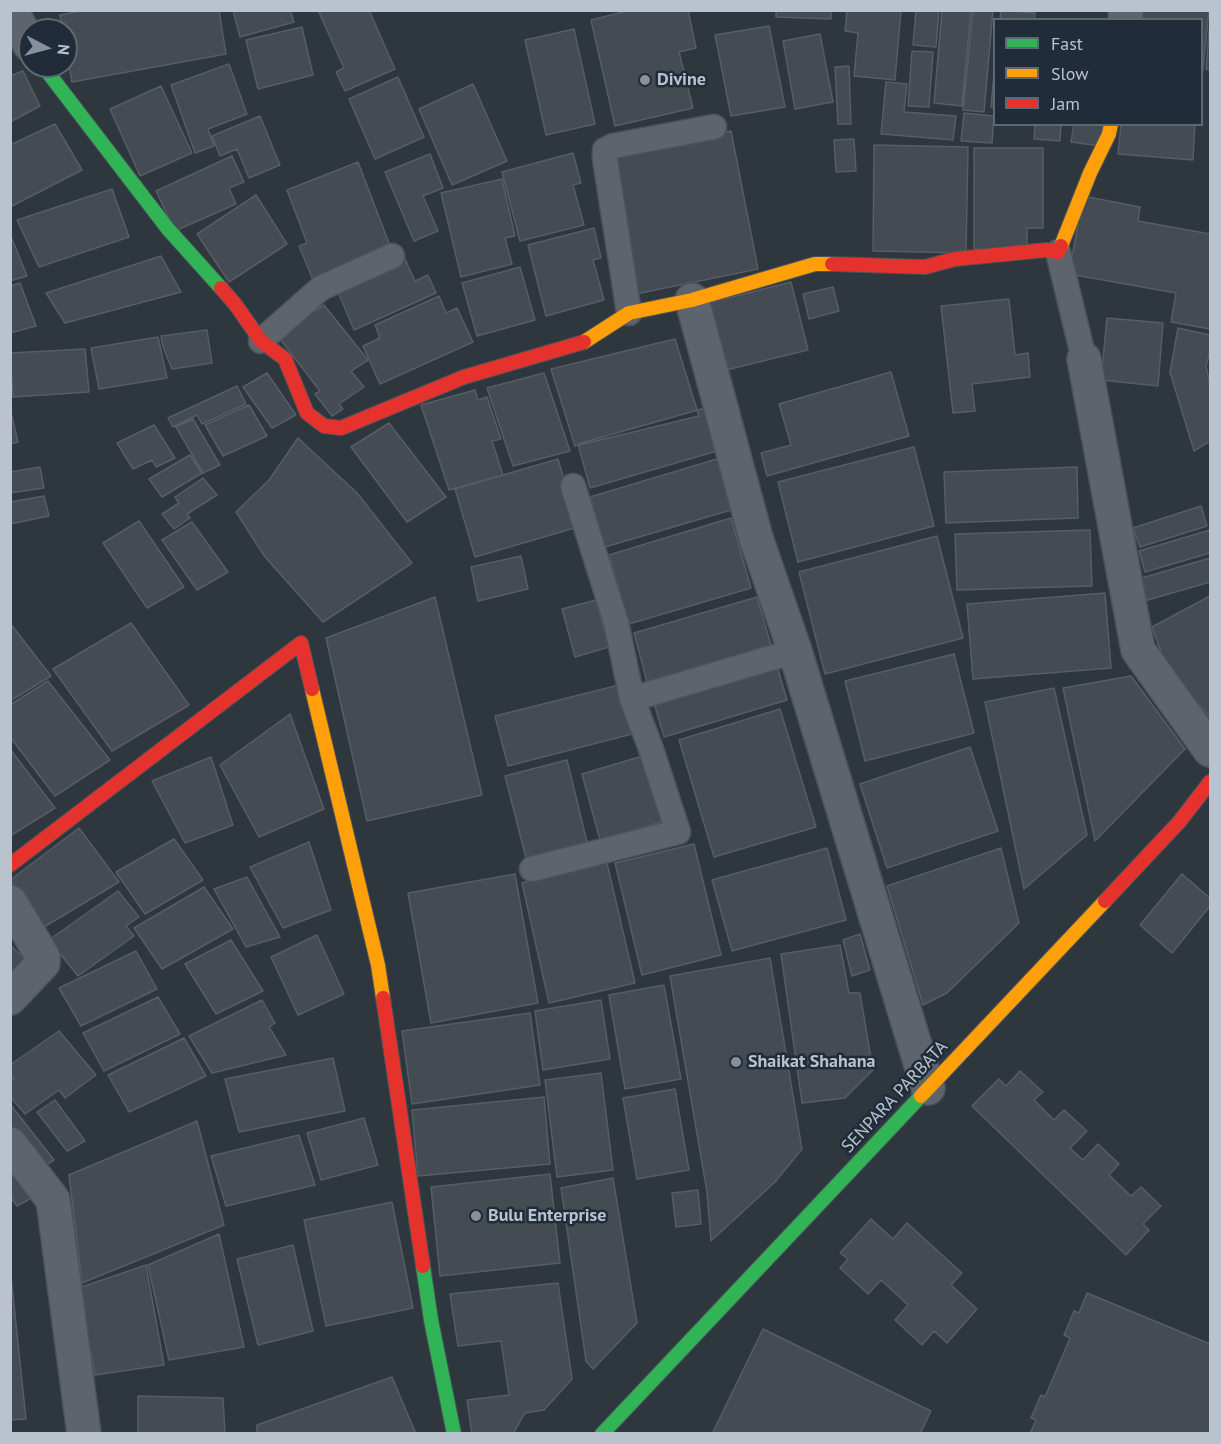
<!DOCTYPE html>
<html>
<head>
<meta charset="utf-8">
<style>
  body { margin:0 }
  #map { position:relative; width:1221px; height:1444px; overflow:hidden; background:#2e363e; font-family:"PT Sans",sans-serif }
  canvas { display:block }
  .frame { position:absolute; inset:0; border:12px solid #b9c2cd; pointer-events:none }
  .legend { position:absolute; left:993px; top:18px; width:210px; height:108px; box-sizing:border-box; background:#202c3a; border:2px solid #5d6875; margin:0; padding:8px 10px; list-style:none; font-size:18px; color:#b9c2cd }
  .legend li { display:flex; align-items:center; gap:12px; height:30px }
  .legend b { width:30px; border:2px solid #5d6875 }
  .north { position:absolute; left:18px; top:18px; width:60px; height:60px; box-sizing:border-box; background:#202c3a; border:2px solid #5d6875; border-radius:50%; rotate:96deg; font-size:16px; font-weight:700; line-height:24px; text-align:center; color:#b9c2cd }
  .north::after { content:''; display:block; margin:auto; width:21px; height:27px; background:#88919b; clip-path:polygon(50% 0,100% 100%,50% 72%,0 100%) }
</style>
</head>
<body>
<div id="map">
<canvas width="1221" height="1444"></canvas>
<div class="frame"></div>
<ul class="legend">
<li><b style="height:8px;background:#30b455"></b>Fast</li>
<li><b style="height:8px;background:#ff9f0a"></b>Slow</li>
<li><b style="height:8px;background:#e5322d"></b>Jam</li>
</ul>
<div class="north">N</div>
</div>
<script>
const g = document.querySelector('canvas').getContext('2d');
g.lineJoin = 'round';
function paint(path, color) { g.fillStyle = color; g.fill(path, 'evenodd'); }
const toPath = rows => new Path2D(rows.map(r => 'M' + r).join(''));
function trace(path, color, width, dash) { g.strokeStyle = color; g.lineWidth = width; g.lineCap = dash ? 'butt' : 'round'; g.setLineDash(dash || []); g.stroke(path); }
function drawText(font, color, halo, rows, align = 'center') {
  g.font = font + ' "PT Sans",sans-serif'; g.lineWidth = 5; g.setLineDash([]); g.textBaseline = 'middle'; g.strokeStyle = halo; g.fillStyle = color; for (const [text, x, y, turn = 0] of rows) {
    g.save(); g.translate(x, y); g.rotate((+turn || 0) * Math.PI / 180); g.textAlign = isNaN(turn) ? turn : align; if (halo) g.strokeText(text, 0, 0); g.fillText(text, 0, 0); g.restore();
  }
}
const building = toPath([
  [87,10,219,10,226,54,72,82,66,49,66,30,62,30,60,15,87,10],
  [233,10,290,10,294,22,240,37,233,10],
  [318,10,369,10,395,69,345,91,336,72,344,68,318,10],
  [631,10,688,10,696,48,679,52,693,108,615,126,591,20,631,10],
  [776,10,831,10,831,19,776,17,776,10],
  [847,10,901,10,895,80,854,76,858,33,845,31,847,10],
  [916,10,939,10,936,47,913,45,916,10],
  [942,10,971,10,962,106,934,103,942,10],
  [973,10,993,10,984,112,963,110,973,10],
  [1001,10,1035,13,1034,20,1000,20,1001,10],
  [1135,10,1209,10,1202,78,1202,20,1134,20,1135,10],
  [1210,20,1210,70,1206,69,1210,20],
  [769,26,785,107,731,116,715,35,769,26],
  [302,27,313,75,258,89,246,40,302,27],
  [574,29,595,124,546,135,525,40,574,29],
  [820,34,833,102,795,109,783,41,820,34],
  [912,51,933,52,929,107,908,106,912,51],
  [229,64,247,114,208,129,214,146,195,153,171,85,229,64],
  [849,66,851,124,838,124,835,67,849,66],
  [23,71,40,106,10,122,10,76,23,71],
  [994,74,994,108,991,107,994,74],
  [398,77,424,137,375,159,349,99,398,77],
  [886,82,907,84,904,112,956,116,953,140,881,134,886,82],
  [473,84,507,161,452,185,419,109,473,84],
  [161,86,192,153,140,176,110,109,161,86],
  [964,113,994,116,992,143,961,141,964,113],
  [260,116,280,165,249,178,237,149,220,156,212,136,260,116],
  [55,124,82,170,10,207,10,145,55,124],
  [1035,124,1061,124,1060,141,1034,139,1035,124],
  [1074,124,1103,124,1100,146,1071,142,1074,124],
  [1121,124,1195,124,1193,160,1118,154,1121,124],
  [731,131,758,269,636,294,609,155,731,131],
  [854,139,856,171,836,172,834,140,854,139],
  [874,145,968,147,966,253,873,251,874,145],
  [974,148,1043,148,1043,228,1027,228,1027,249,974,249,974,148],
  [573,153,581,183,573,185,584,225,520,241,502,172,573,153],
  [430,154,443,188,423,196,438,231,414,241,385,172,430,154],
  [232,156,244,182,229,188,236,204,175,231,156,191,232,156],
  [358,162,392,251,314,282,299,246,307,243,287,190,358,162],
  [502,179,515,236,505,238,512,264,461,277,441,193,502,179],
  [112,189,129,237,39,267,17,220,112,189],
  [256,195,287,244,229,282,197,234,256,195],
  [1083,196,1140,207,1138,221,1210,234,1210,329,1171,322,1176,293,1069,274,1083,196],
  [594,228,601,258,593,260,604,300,546,316,528,245,594,228],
  [10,234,27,276,10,281,10,234],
  [161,256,181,292,65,323,46,293,161,256],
  [404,257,415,281,428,275,436,293,354,330,336,287,404,257],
  [520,267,535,320,477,336,462,283,520,267],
  [791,282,808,350,718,372,701,305,791,282],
  [20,283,36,326,10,333,10,286,20,283],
  [833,287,839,311,809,319,803,294,833,287],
  [439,296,446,313,457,308,473,342,380,384,363,346,380,338,375,325,439,296],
  [1009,299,1015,355,1028,353,1030,377,972,384,975,411,953,413,941,306,1009,299],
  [324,305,368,360,351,371,364,387,339,404,343,409,332,416,315,394,320,391,277,335,324,305],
  [1107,318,1163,323,1158,386,1101,380,1107,318],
  [1178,328,1210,335,1210,352,1206,366,1210,385,1210,441,1194,451,1170,372,1178,328],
  [207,330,212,363,172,369,163,347,161,336,207,330],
  [158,337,167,378,99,389,91,348,158,337],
  [675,339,699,416,575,446,551,369,675,339],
  [85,349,89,392,13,397,10,353,85,349],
  [891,372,909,436,767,476,761,453,791,445,779,404,891,372],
  [267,373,296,415,272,428,243,387,267,373],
  [544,373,570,451,513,466,487,388,544,373],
  [237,386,246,404,202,424,197,415,173,427,168,418,237,386],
  [475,390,478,400,487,397,501,439,492,441,503,475,449,490,421,405,475,390],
  [249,405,267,436,223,456,205,425,249,405],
  [10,408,18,442,10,444,10,408],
  [705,408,717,451,590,488,578,444,705,408],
  [193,419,220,465,203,473,176,427,193,419],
  [389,423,446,497,407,522,351,447,389,423],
  [154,425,175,458,156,467,152,460,133,469,117,443,154,425],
  [298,438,357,493,412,563,323,622,265,557,236,512,269,480,298,438],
  [914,447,934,526,798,562,778,482,914,447],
  [190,455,202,473,162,497,149,479,190,455],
  [558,459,578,527,475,557,455,489,558,459],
  [717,459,731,510,605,547,590,497,717,459],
  [40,467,44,488,10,493,10,472,40,467],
  [1077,467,1078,518,946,523,944,472,1077,467],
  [203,478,217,495,187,514,190,518,174,529,162,514,179,503,175,497,203,478],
  [44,496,49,516,10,524,10,502,44,496],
  [1201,506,1207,526,1140,547,1133,528,1201,506],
  [731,518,751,588,629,624,609,555,731,518],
  [139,521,184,587,147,608,103,543,139,521],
  [192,522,228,572,197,590,162,540,192,522],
  [1090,530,1092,586,957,590,955,534,1090,530],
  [1210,530,1210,553,1145,572,1139,551,1210,530],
  [937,536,963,638,825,674,799,572,937,536],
  [521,556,528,589,478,601,471,567,521,556],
  [1210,558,1210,582,1141,602,1135,580,1210,558],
  [1105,593,1111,668,973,679,967,604,1105,593],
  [1210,596,1210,717,1167,668,1152,627,1210,596],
  [435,597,482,795,367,821,326,638,435,597],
  [757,597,771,645,647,682,634,633,757,597],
  [596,600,609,647,575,657,562,609,596,600],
  [10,623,51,676,10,701,10,623],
  [131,623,189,705,112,751,53,669,131,623],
  [954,654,974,733,865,761,845,681,954,654],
  [777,666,787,700,664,737,654,703,777,666],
  [1131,676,1185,749,1095,841,1063,688,1131,676],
  [48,681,110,760,55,796,10,737,10,705,48,681],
  [619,685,632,734,508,766,495,716,619,685],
  [1054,688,1087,835,1024,889,985,702,1054,688],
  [780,709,816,827,714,857,679,740,780,709],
  [290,714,324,809,259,837,220,765,290,714],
  [970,747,998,831,887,868,860,784,970,747],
  [10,749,55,808,10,836,10,749],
  [646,755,665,821,600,840,582,774,646,755],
  [211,757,233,825,185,843,152,781,211,757],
  [567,760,587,842,526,858,505,776,567,760],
  [79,828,119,882,44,927,10,880,79,828],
  [174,839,203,880,145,914,116,872,174,839],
  [309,842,331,910,283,928,250,867,309,842],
  [694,844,721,955,642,975,615,863,694,844],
  [827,848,846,920,732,951,712,880,827,848],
  [1001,848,1019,923,947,993,923,1005,887,886,1001,848],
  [607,863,635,983,549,1003,522,883,607,863],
  [515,874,538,1003,431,1023,408,893,515,874],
  [1182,874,1210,898,1210,906,1172,953,1140,925,1182,874],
  [247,877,280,937,246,947,214,889,247,877],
  [204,887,233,929,162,969,134,928,204,887],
  [118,891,139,917,126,926,134,936,78,976,49,940,118,891],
  [860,934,870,970,852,976,843,940,860,934],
  [317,935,344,994,298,1015,271,957,317,935],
  [231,940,263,991,216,1014,185,964,231,940],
  [10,945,23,957,21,980,10,990,10,945],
  [840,945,849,993,860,993,873,1070,845,1098,802,1103,781,954,840,945],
  [136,951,157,989,81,1026,59,988,136,951],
  [770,958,802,1149,775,1182,711,1241,707,1192,670,976,770,958],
  [664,985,681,1079,625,1089,609,995,664,985],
  [158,997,180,1034,104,1071,83,1033,158,997],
  [262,1000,275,1023,269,1027,286,1055,212,1073,189,1036,262,1000],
  [601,1000,610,1059,543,1070,535,1011,601,1000],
  [530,1013,540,1085,412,1104,402,1031,530,1013],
  [59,1031,96,1075,65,1098,59,1090,25,1114,10,1097,10,1081,14,1078,10,1074,10,1065,59,1031],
  [184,1038,206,1076,129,1112,108,1075,184,1038],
  [333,1058,345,1111,239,1132,225,1079,333,1058],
  [1020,1071,1043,1092,1034,1100,1054,1120,1064,1110,1087,1131,1070,1148,1083,1160,1098,1144,1119,1164,1109,1175,1131,1196,1141,1187,1161,1206,1143,1224,1149,1230,1126,1255,972,1106,999,1079,1006,1086,1020,1071],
  [601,1073,613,1170,557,1177,545,1080,601,1073],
  [675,1089,689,1170,637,1179,623,1098,675,1089],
  [544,1097,550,1164,418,1176,412,1110,544,1097],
  [55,1100,85,1141,67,1151,37,1112,55,1100],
  [10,1104,54,1160,37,1171,10,1137,10,1104],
  [364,1118,378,1165,321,1180,307,1133,364,1118],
  [197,1121,224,1225,82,1283,69,1175,197,1121],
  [299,1135,315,1185,226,1206,211,1156,299,1135],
  [10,1150,44,1191,17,1206,10,1196,10,1150],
  [550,1174,560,1263,440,1276,431,1187,550,1174],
  [613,1178,637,1323,593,1369,586,1361,561,1188,613,1178],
  [698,1190,701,1224,676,1227,672,1193,698,1190],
  [392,1202,413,1308,326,1326,304,1220,392,1202],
  [871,1219,893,1239,907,1223,962,1273,951,1285,977,1309,947,1343,934,1331,922,1345,895,1320,908,1305,881,1280,868,1294,840,1268,848,1259,840,1253,871,1219],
  [219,1234,244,1347,169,1360,148,1265,219,1234],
  [293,1245,313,1331,258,1345,237,1259,293,1245],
  [146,1265,164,1365,95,1375,79,1288,146,1265],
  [10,1267,26,1419,10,1420,10,1267],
  [558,1283,572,1379,544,1410,525,1413,513,1434,472,1434,467,1400,509,1395,501,1341,458,1346,450,1294,558,1283],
  [1087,1293,1210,1344,1210,1434,1030,1434,1036,1420,1031,1418,1041,1395,1045,1397,1070,1338,1064,1335,1074,1311,1079,1313,1087,1293],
  [763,1329,931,1411,920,1434,712,1434,763,1329],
  [392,1377,416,1434,257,1434,257,1425,392,1377],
  [138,1396,223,1398,225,1434,138,1434,138,1396]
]);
const lane = toPath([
  [1058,252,1084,359],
  [629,313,605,159,605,150,613,146,714,127],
  [261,341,321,288,392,256],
  [573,486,616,622,632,699],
  [532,869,678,832,650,746,632,699,795,651]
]);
const street = toPath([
  [11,10,30,45],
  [1125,20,1126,10],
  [692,300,756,538,795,651,928,1088],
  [1084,359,1138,650,1210,750],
  [10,902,43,957,43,963,10,998],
  [10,1144,53,1200,84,1434]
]);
const fast = toPath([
  [43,66,168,229,221,288],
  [423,1266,431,1320,454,1434],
  [602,1434,921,1096]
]);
const slow = toPath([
  [1061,246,1090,173,1109,134,1111,124],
  [584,342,629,313,692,300,815,264,832,264],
  [312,689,378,965,383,998],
  [921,1096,1105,901]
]);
const jam = toPath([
  [832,264,925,267,955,259,1046,250,1058,252,1061,246],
  [221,288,235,304,261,341,285,359,307,413,324,426,341,428,464,377,584,342],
  [10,865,301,643,312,689],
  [1105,901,1180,821,1210,782],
  [383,998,423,1266]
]);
const markers = [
  [645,80,6,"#88919b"],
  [736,1062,6,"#88919b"],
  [476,1216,6,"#88919b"]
];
const poiNames = [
  ["Divine",657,80],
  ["Shaikat Shahana",748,1062],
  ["Bulu Enterprise",488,1216]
];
const streetNames = [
  ["SENPARA PARBATA",895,1097,-47]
];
paint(building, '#454b53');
trace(building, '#565d65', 1.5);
trace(lane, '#4c5258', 27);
trace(street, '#4c5258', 36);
trace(fast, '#4c5258', 16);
trace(slow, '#4c5258', 16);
trace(jam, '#4c5258', 16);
trace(lane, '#5e646b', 24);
trace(street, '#5e646b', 33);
trace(fast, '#30b455', 14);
trace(slow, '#ff9f0a', 14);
trace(jam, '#e5322d', 14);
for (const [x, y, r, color] of markers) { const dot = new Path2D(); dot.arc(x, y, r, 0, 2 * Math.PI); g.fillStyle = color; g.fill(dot); trace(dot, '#202c3a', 2); }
drawText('bold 18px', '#b9c2cd', '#202c3a', poiNames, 'left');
drawText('18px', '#b9c2cd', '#202c3a', streetNames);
</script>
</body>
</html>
